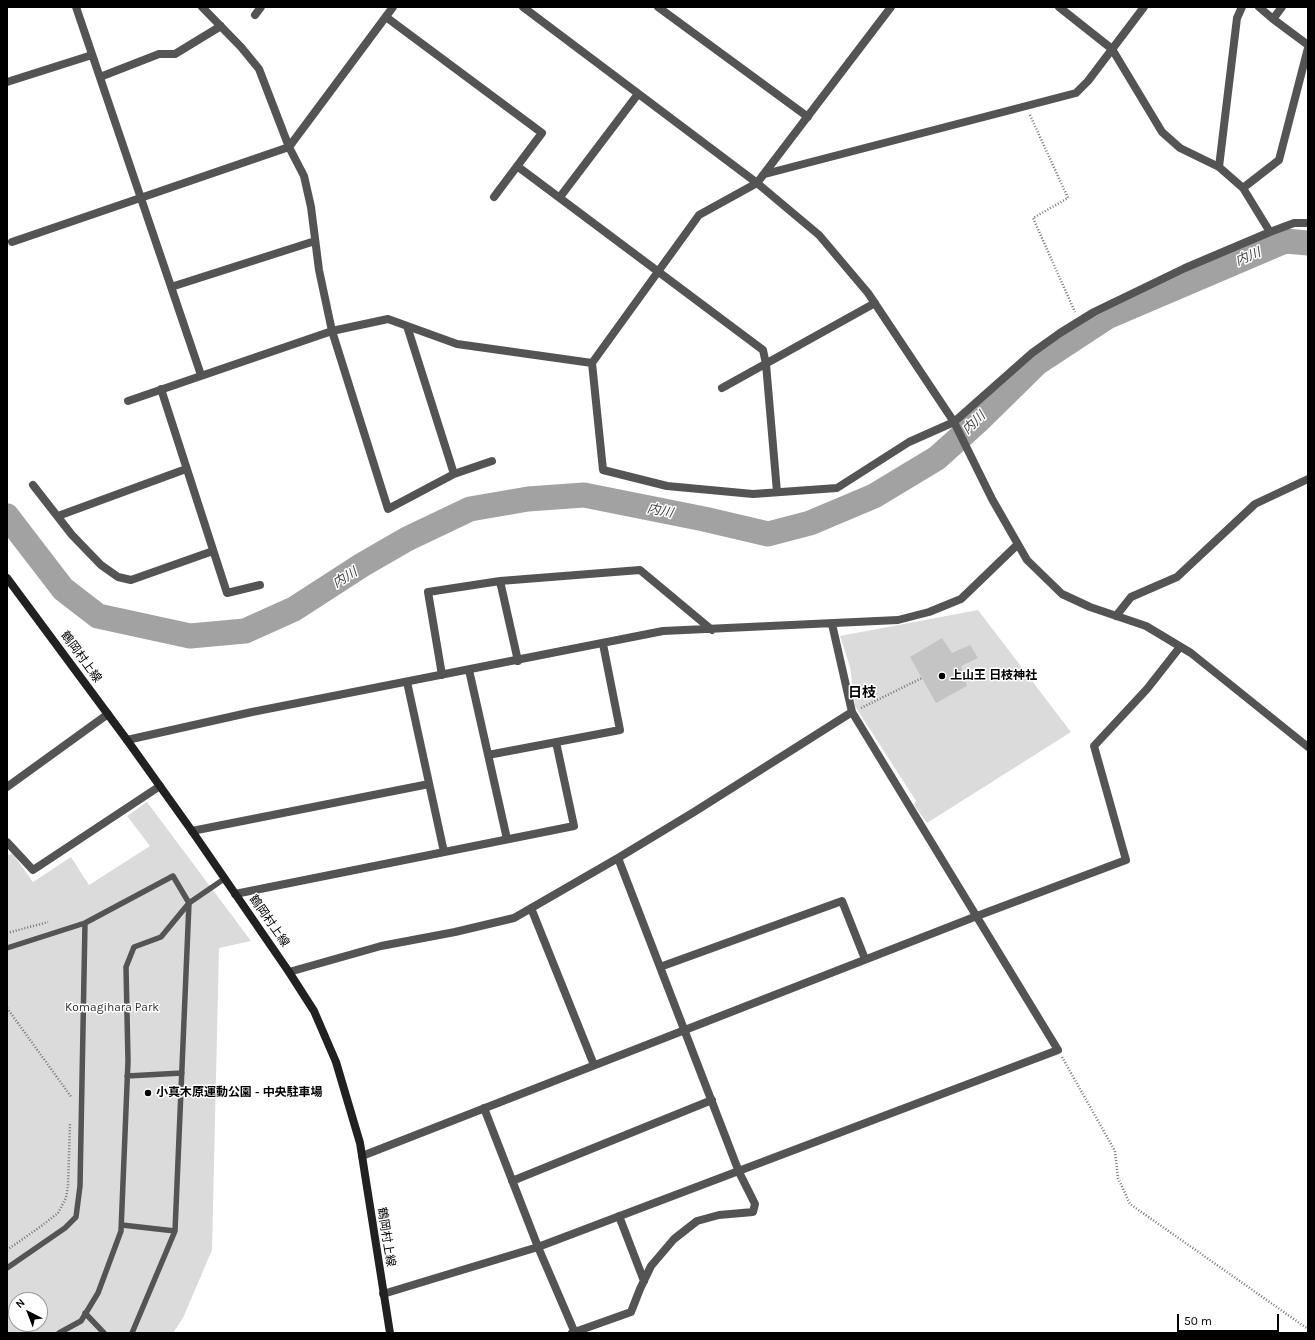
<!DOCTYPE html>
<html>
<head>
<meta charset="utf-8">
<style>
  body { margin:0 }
  #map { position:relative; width:1315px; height:1340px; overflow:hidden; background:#fff; font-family:Karla,sans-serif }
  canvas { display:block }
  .frame { position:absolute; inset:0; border:8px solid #000; pointer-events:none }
  .north { position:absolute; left:8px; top:1292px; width:40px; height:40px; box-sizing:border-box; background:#fff; border:1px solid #999; border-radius:50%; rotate:318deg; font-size:11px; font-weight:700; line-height:16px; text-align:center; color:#000 }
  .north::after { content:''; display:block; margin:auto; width:14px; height:18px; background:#000; clip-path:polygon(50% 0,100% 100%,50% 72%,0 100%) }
  .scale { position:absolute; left:1177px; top:1314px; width:102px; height:18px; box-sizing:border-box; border:2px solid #000; border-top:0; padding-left:5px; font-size:12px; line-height:14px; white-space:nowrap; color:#000; -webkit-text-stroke:3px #fff; paint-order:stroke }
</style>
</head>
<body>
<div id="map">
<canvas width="1315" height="1340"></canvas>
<div class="frame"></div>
<div class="north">N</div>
<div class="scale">50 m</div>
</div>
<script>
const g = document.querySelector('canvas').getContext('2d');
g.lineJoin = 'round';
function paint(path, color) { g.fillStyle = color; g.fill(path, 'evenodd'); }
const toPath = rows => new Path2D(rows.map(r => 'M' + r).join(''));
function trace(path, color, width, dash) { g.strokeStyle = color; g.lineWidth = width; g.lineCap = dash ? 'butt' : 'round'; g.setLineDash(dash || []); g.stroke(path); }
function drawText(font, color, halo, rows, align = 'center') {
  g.font = font + ' Karla,"Noto Sans JP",sans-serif'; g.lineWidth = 3; g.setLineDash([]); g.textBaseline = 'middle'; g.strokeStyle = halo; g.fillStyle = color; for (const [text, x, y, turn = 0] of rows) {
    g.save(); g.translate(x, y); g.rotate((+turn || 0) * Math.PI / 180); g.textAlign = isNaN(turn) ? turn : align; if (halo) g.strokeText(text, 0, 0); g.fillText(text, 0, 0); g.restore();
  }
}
const green = toPath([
  [978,610,1071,732,927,823,914,805,916,801,855,706,850,667,840,636],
  [147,802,251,941,219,948,212,1250,183,1318,173,1333,7,1333,7,855,13,854,33,882,71,857,89,885,150,846,127,816],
  [16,1300,40,1300,40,1324,16,1324]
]);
const river = toPath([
  [7,516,63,589,98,616,190,636,245,631,294,609,362,565,407,539,470,509,528,499,584,495,704,519,768,534,810,523,874,496,937,458,977,422,1037,363,1107,317,1285,241,1308,243]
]);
const building = toPath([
  [942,638,952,653,970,645,978,658,961,666,967,686,936,703,910,657]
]);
const path = toPath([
  [1030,115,1068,198,1033,218,1075,312],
  [861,708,922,678],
  [7,933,48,922],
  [7,1008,72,1098],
  [1062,1057,1115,1151,1118,1178,1130,1204,1308,1329],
  [7,1250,40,1227,58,1213,66,1198,68,1186,70,1123]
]);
const lane = toPath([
  [7,948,85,923,173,876,189,903,224,879],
  [127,1076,182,1073],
  [122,1225,175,1231],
  [7,1268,65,1228,76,1217,80,1186,85,923],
  [85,1313,104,1333],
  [59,1333,81,1321,98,1293,121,1231,128,1061,126,967,134,947,161,937,189,903],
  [132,1333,175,1231,189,903]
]);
const street = toPath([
  [76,7,201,375],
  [202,7,241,47,259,69,289,147,304,176,311,207,319,270,332,331,388,509,454,474,492,461],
  [523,7,757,183,819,235,868,293,954,422,992,499,1027,560,1062,594,1090,607,1146,626,1191,653,1308,747],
  [658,7,808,117],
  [891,7,757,183,699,215,592,363,603,470,667,486,753,494,837,488,909,442,954,422,1032,353,1060,333,1094,312,1185,268,1270,232,1294,223,1308,223],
  [1059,7,1112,49,1162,132,1180,148,1219,167,1243,188,1270,232],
  [1259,7,1273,19,1282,7],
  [255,15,261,7],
  [386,17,542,133,494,197],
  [1273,19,1308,45],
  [100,77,159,54,175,54,221,26],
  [7,82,92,55],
  [517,166,763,350,766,364,777,492],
  [1219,167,1237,18,1242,7],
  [765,174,1076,93,1088,81,1144,7],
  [1243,188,1279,160,1308,48],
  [560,197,638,94],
  [12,242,289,147,393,7],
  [171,287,315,241],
  [407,326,454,474],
  [722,388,875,303],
  [161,389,227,593,260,585],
  [128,401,332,331,388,319,457,344,592,363],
  [33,485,72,535,101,565,118,577,131,580,213,551],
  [58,516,186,469],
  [500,581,518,661],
  [1116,616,1131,597,1177,577,1255,504,1308,479],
  [469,670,507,839],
  [442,675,428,592,500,581,640,570,712,630],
  [407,682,444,852],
  [127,740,252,712,663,631,898,620,929,612,961,599,1017,545],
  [488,755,620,730,603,644],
  [7,787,108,714],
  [192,831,429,784],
  [7,842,33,870,160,786],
  [235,894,574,826,556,742],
  [531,908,594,1065],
  [660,967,842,901,865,959],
  [289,972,381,946,455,932,514,918,618,858,694,812,852,712],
  [484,1108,538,1247,575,1333],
  [362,1156,977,916,1126,860,1094,746,1147,689,1180,647],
  [512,1181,712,1100],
  [619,1216,644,1281],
  [383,1294,538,1247,1058,1050,852,712,832,624],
  [572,1333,631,1312,640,1289,651,1266,674,1239,697,1221,719,1215,753,1212,755,1204,739,1172,618,858]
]);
const secondary = toPath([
  [7,578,127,740,192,831,289,972,314,1011,336,1062,360,1143,390,1333]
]);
const markers = [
  [942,676,4,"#000"],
  [148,1093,4,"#000"]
];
const streetNames = [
  ["鶴岡村上線",81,657,54],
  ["鶴岡村上線",269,921,55],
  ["鶴岡村上線",386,1237,81]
];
const poiNames = [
  ["上山王 日枝神社",950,676],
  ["小真木原運動公園 - 中央駐車場",156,1093]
];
const parkNames = [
  ["Komagihara Park",112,1008]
];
const waterNames = [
  ["内川",1248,257,-23],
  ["内川",974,423,-44],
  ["内川",660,511,12],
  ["内川",345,578,-32]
];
const quarterNames = [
  ["日枝",862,693]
];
paint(green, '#dbdbdb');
trace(river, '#a2a2a2', 25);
paint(building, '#c4c4c4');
trace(path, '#767676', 2.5, [1, 2]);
trace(lane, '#545454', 5.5);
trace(street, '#545454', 8);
trace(secondary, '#212121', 8);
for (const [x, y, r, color] of markers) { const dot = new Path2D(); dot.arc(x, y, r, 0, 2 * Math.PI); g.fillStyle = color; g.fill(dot); trace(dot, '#fff', 1.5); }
drawText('12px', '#000', '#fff', streetNames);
drawText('bold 12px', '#000', '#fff', poiNames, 'left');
drawText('12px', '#323232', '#fff', parkNames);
drawText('italic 13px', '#434343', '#fff', waterNames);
drawText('bold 14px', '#000', '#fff', quarterNames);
</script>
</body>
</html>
